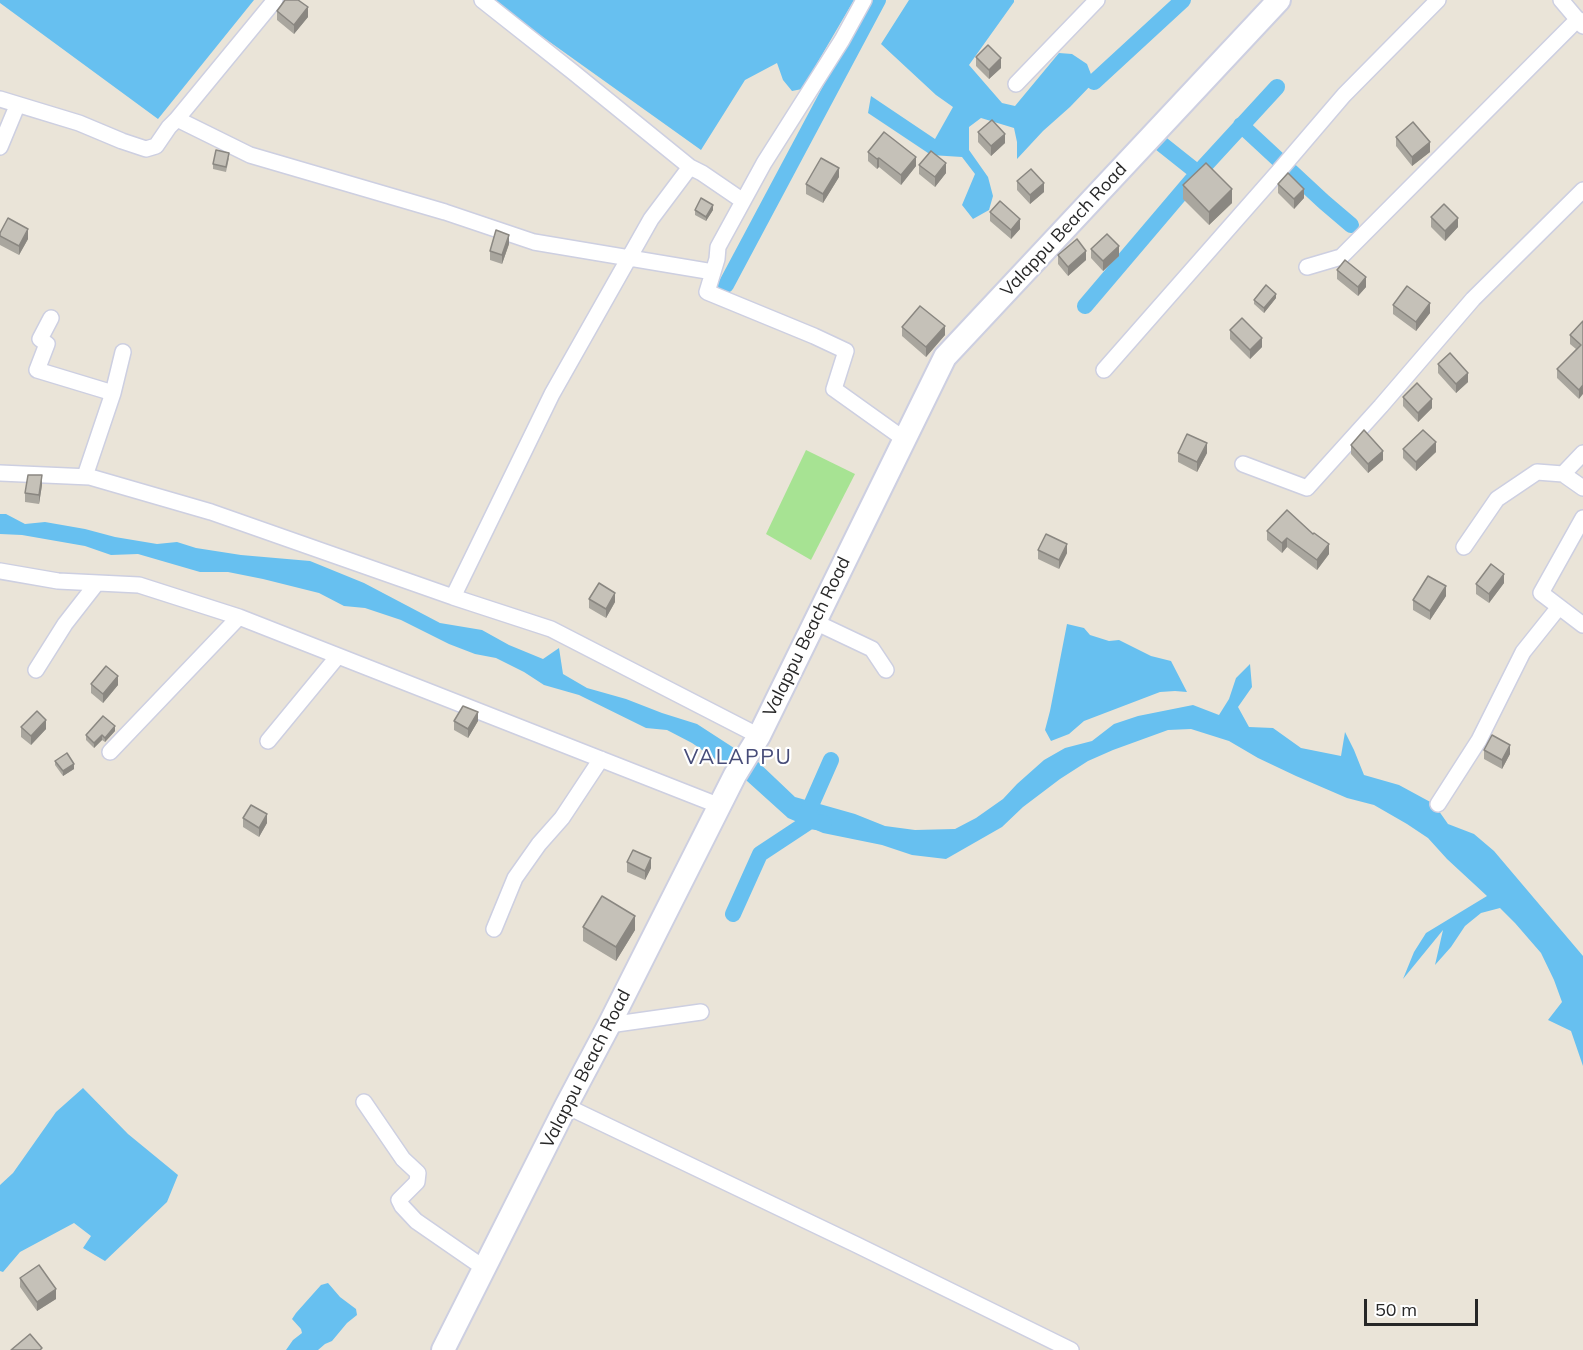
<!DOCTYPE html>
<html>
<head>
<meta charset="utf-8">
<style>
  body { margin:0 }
  #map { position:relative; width:1583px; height:1350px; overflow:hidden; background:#eae4d8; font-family:Mulish,sans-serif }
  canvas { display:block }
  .scale { position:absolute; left:1364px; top:1299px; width:114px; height:27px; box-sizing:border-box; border:3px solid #272727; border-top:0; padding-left:8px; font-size:18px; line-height:21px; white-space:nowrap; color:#272727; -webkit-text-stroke:4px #fff; paint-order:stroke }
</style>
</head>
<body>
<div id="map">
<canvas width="1583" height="1350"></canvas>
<div class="scale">50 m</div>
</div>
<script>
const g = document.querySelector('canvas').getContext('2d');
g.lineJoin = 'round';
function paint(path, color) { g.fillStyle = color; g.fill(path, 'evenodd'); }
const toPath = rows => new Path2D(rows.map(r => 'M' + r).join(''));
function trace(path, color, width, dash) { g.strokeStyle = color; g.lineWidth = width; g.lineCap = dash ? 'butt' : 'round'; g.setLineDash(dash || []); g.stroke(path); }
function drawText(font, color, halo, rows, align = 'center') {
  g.font = font + ' Mulish,sans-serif'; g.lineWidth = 4.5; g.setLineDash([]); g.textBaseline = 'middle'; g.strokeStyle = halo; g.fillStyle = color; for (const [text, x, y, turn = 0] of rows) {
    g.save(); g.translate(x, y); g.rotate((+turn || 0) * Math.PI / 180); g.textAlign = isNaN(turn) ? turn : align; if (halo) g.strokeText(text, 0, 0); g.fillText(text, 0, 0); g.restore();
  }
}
const green = toPath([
  [806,450,855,474,811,560,766,534]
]);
const water = toPath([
  [0,0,254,0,158,119,0,3],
  [491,0,854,0,802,89,792,91,783,80,777,63,745,80,701,150],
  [909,0,1014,0,1014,2,969,65,1002,103,1015,106,1059,53,1072,54,1087,64,1094,82,1070,107,1043,131,1017,159,1017,142,1014,128,981,118,969,127,969,150,988,177,993,196,989,210,973,219,962,205,975,174,962,157,931,155,868,113,871,96,935,139,953,107,936,95,881,44],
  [0,514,6,514,25,524,45,522,85,529,115,537,157,544,177,542,196,548,241,555,310,561,364,583,440,623,482,630,509,645,543,659,559,648,563,674,587,688,626,699,662,713,697,724,734,748,755,759,795,797,855,814,885,826,915,830,955,829,976,818,1003,799,1017,784,1044,760,1065,748,1092,741,1114,724,1138,716,1193,705,1219,715,1229,699,1236,678,1250,664,1252,687,1238,707,1249,727,1273,728,1301,748,1341,756,1345,732,1354,750,1364,775,1399,785,1434,804,1448,824,1474,834,1494,851,1583,956,1583,1066,1571,1031,1548,1020,1562,1002,1554,980,1541,953,1515,923,1500,908,1481,913,1465,926,1451,947,1435,965,1443,930,1403,979,1414,952,1426,933,1487,896,1447,859,1428,838,1407,824,1374,805,1347,798,1296,776,1258,758,1229,741,1191,729,1168,730,1113,750,1088,761,1060,779,1023,807,1002,827,946,859,912,855,882,845,823,833,788,818,747,781,692,743,667,730,646,728,579,695,544,685,524,672,496,658,475,654,449,644,401,620,365,608,344,606,319,593,263,579,228,572,200,572,138,554,111,555,85,546,22,535,0,534],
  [1067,624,1084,628,1090,635,1109,641,1119,640,1151,656,1171,661,1187,692,1175,691,1160,692,1084,721,1069,734,1051,741,1045,730,1050,711],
  [83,1088,128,1134,178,1175,167,1202,105,1261,83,1248,91,1236,74,1223,20,1252,3,1272,0,1271,0,1185,13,1173,56,1112],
  [328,1283,340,1297,356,1309,357,1315,347,1323,332,1341,325,1344,318,1350,286,1350,293,1340,302,1333,301,1329,292,1319,296,1313,321,1285]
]);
const canal = toPath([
  [1094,82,1183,0],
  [1241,125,1324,202,1351,225],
  [1198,173,1277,87],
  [726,285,878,0],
  [1085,306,1198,173,1159,142],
  [805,819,831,760],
  [733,914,760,854,810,821,824,823]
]);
const street = toPath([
  [275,0,177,119,250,155,445,212,534,242,713,272],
  [864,0,842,40,764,163,718,247,717,259,707,292,814,336,846,351,834,389,904,439],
  [1561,0,1583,26],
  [1016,84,1097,0],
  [0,99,79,123,122,141,146,149,156,146,169,127,177,119],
  [0,147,17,106],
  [690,167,702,173,743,201],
  [1307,267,1341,257,1578,19],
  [51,318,40,339,47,344,37,370,113,393,85,476],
  [1104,370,1279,171,1344,95,1438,0],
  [113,393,123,352],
  [1243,464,1307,488,1381,406,1473,299,1583,190],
  [0,473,90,477,211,512,453,597,551,629,759,736],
  [1563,474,1583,453],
  [1583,518,1541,593,1583,625],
  [1464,547,1497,499,1537,472,1563,474,1583,488],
  [0,571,58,581,139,585,239,617,720,806],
  [453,597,552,394,651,219,690,167,573,72,482,0],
  [815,622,872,649,886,670],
  [36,670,65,624,97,583],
  [268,741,338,656],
  [110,752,239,617],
  [1438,804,1479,740,1523,652,1559,607],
  [494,929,515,878,539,844,562,818,601,759],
  [609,1025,701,1012],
  [364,1102,403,1159,418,1173,417,1182,399,1200,402,1206,416,1221,484,1268],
  [566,1106,857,1245,1071,1350]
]);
const secondary = toPath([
  [443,1350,566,1106,609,1025,735,775,759,736,945,357,1279,0]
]);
const wall = toPath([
  [277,11,308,17,294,34,277,20],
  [976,57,1001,68,989,79,976,66],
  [978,132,1005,143,991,156,978,142],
  [1396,137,1430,152,1412,166,1396,146],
  [868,152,916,166,901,185,879,167,877,169,868,161],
  [229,158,226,172,213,169,213,164],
  [919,165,946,173,935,187,919,174],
  [839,177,823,203,806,194,806,184],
  [1017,181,1044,192,1030,204,1017,190],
  [1278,184,1304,198,1294,209,1278,193],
  [1183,185,1232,203,1209,225,1183,199],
  [695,210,713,210,706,221,695,215],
  [990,212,1020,229,1011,239,990,221],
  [1431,217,1458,227,1445,241,1431,227],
  [0,233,28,239,19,255,0,245],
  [509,244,502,264,490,260,490,251],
  [1091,249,1119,256,1103,271,1091,258],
  [1058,255,1086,260,1068,276,1058,264],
  [1337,270,1366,287,1358,296,1337,279],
  [1276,298,1264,313,1254,304,1254,300],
  [1393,305,1430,313,1416,331,1393,314],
  [1583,321,1579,399,1557,378,1557,369,1576,349,1570,344,1570,335],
  [902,327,945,335,926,357,902,336],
  [1230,330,1262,347,1250,359,1230,339],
  [1438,364,1468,382,1456,393,1438,373],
  [1403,397,1432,408,1418,422,1403,406],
  [1351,445,1383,460,1368,473,1351,454],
  [1403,449,1436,452,1416,471,1403,458],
  [1178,453,1207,453,1197,472,1178,462],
  [42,485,39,504,25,502,25,493],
  [1267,531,1329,554,1317,570,1287,547,1282,553,1267,540],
  [1038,550,1067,553,1059,569,1038,559],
  [1504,583,1489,603,1476,594,1476,584],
  [1446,596,1430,620,1413,610,1413,600],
  [589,599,615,602,606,618,589,608],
  [91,684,118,685,103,703,91,693],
  [454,721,478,721,468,738,454,730],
  [21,727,46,729,31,745,21,737],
  [115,731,105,742,102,740,94,748,86,740,86,735],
  [1484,750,1510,754,1502,769,1484,759],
  [55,761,74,769,63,776,55,765],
  [243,818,267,823,259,837,243,827],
  [627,862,651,868,645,880,627,872],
  [583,927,635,930,616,961,583,941],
  [20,1278,56,1299,37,1311,20,1287]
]);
const shadedWall = toPath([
  [308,7,308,17,294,34,294,25],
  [1001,58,1001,68,989,79,989,70],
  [1005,134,1005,143,991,156,991,146],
  [1430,142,1430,152,1412,166,1412,157],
  [916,157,916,166,901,185,901,175],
  [879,158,879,167,877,169,877,159],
  [946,163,946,173,935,187,935,177],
  [839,168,839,177,823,203,823,194],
  [1044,183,1044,192,1030,204,1030,195],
  [1232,189,1232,203,1209,225,1209,212],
  [1304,189,1304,198,1294,209,1294,199],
  [713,205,713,210,706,221,706,217],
  [1458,218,1458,227,1445,241,1445,231],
  [1020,219,1020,229,1011,239,1011,230],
  [28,229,28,239,19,255,19,246],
  [509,235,509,244,502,264,502,255],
  [1119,246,1119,256,1103,271,1103,261],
  [1086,251,1086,260,1068,276,1068,267],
  [1366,277,1366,287,1358,296,1358,287],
  [1276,294,1276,298,1264,313,1264,308],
  [1430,303,1430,313,1416,331,1416,322],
  [945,326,945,335,926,357,926,347],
  [1262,338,1262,347,1250,359,1250,350],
  [1468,373,1468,382,1456,393,1456,384],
  [1583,385,1583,394,1579,399,1579,390],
  [1432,399,1432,408,1418,422,1418,413],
  [1436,442,1436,452,1416,471,1416,462],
  [1207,443,1207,453,1197,472,1197,462],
  [1383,451,1383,460,1368,473,1368,464],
  [42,475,42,485,39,504,39,495],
  [1287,538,1287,547,1282,553,1282,543],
  [1067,544,1067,553,1059,569,1059,560],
  [1329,544,1329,554,1317,570,1317,560],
  [1504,574,1504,583,1489,603,1489,594],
  [1446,586,1446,596,1430,620,1430,611],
  [615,593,615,602,606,618,606,609],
  [118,676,118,685,103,703,103,694],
  [478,712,478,721,468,738,468,729],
  [46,720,46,729,31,745,31,736],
  [115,726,115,731,105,742,105,738],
  [102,735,102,740,94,748,94,743],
  [1510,745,1510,754,1502,769,1502,760],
  [74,764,74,769,63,776,63,771],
  [267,814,267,823,259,837,259,828],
  [651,858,651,868,645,880,645,871],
  [635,916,635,930,616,961,616,947],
  [56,1289,56,1299,37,1311,37,1302]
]);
const building = toPath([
  [285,0,298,0,308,7,294,25,277,11,285,0],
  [988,45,1001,58,989,70,976,57,988,45],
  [992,120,1005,134,991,146,978,132,992,120],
  [1413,122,1430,142,1412,157,1396,137,1413,122],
  [884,132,916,157,901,175,879,158,877,159,868,152,884,132],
  [216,150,229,153,226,167,213,164,216,150],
  [931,151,946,163,935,177,919,165,931,151],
  [821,158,839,168,823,194,806,184,821,158],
  [1206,163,1232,189,1209,212,1183,185,1206,163],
  [1031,169,1044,183,1030,195,1017,181,1031,169],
  [1288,173,1304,189,1294,199,1278,184,1288,173],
  [701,198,713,205,706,217,695,210,701,198],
  [1000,201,1020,219,1011,230,990,212,1000,201],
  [1444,204,1458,218,1445,231,1431,217,1444,204],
  [8,218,28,229,19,246,0,236,0,233,8,218],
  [496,230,509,235,502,255,490,251,496,230],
  [1107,234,1119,246,1103,261,1091,249,1107,234],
  [1077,239,1086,251,1068,267,1058,255,1077,239],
  [1345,260,1366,277,1358,287,1337,270,1345,260],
  [1266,285,1276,294,1264,308,1254,300,1266,285],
  [1407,286,1430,303,1416,322,1393,305,1407,286],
  [920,306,945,326,926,347,902,327,920,306],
  [1242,318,1262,338,1250,350,1230,330,1242,318],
  [1583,321,1583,385,1579,390,1557,369,1581,345,1570,335,1583,321],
  [1450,353,1468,373,1456,384,1438,364,1450,353],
  [1417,383,1432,399,1418,413,1403,397,1417,383],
  [1364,430,1383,451,1368,464,1351,445,1364,430],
  [1423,430,1436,442,1416,462,1403,449,1423,430],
  [1187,434,1207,443,1197,462,1178,453,1187,434],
  [28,475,42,475,39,495,25,493,28,475],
  [1287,510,1313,534,1314,533,1329,544,1317,560,1287,538,1282,543,1267,531,1287,510],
  [1046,534,1067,544,1059,560,1038,550,1046,534],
  [1491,564,1504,574,1489,594,1476,584,1491,564],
  [1428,576,1446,586,1430,611,1413,600,1428,576],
  [599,583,615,593,606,609,589,599,599,583],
  [106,666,118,676,103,694,91,684,106,666],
  [463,706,478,712,468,729,454,721,463,706],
  [37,711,46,720,31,736,21,727,37,711],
  [103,716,115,726,105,738,102,735,94,743,86,735,103,716],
  [1492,735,1510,745,1502,760,1484,750,1492,735],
  [67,753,74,764,63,771,55,761,67,753],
  [251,805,267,814,259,828,243,818,251,805],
  [633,850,651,858,645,871,627,862,633,850],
  [602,896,635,916,616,947,583,927,602,896],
  [39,1265,56,1289,37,1302,20,1278,39,1265],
  [30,1334,42,1348,40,1350,11,1350,30,1334]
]);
const streetNames = [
  ["Valappu Beach Road",1064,230,-47],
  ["Valappu Beach Road",807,637,-64],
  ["Valappu Beach Road",586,1069,-63]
];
const quarterNames = [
  ["VALAPPU",738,758]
];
paint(green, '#a7e393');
paint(water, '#67c0f0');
trace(canal, '#67c0f0', 16);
trace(street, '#cdcfe1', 18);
trace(secondary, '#cdcfe1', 26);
trace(street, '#fff', 15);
trace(secondary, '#fff', 22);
paint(wall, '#a9a69e');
paint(shadedWall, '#8a8781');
paint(building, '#c5c1b8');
trace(building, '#8a8781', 1.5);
drawText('18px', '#272727', '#fff', streetNames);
g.letterSpacing = '1.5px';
drawText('21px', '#474c78', '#fff', quarterNames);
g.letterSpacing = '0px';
</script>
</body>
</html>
